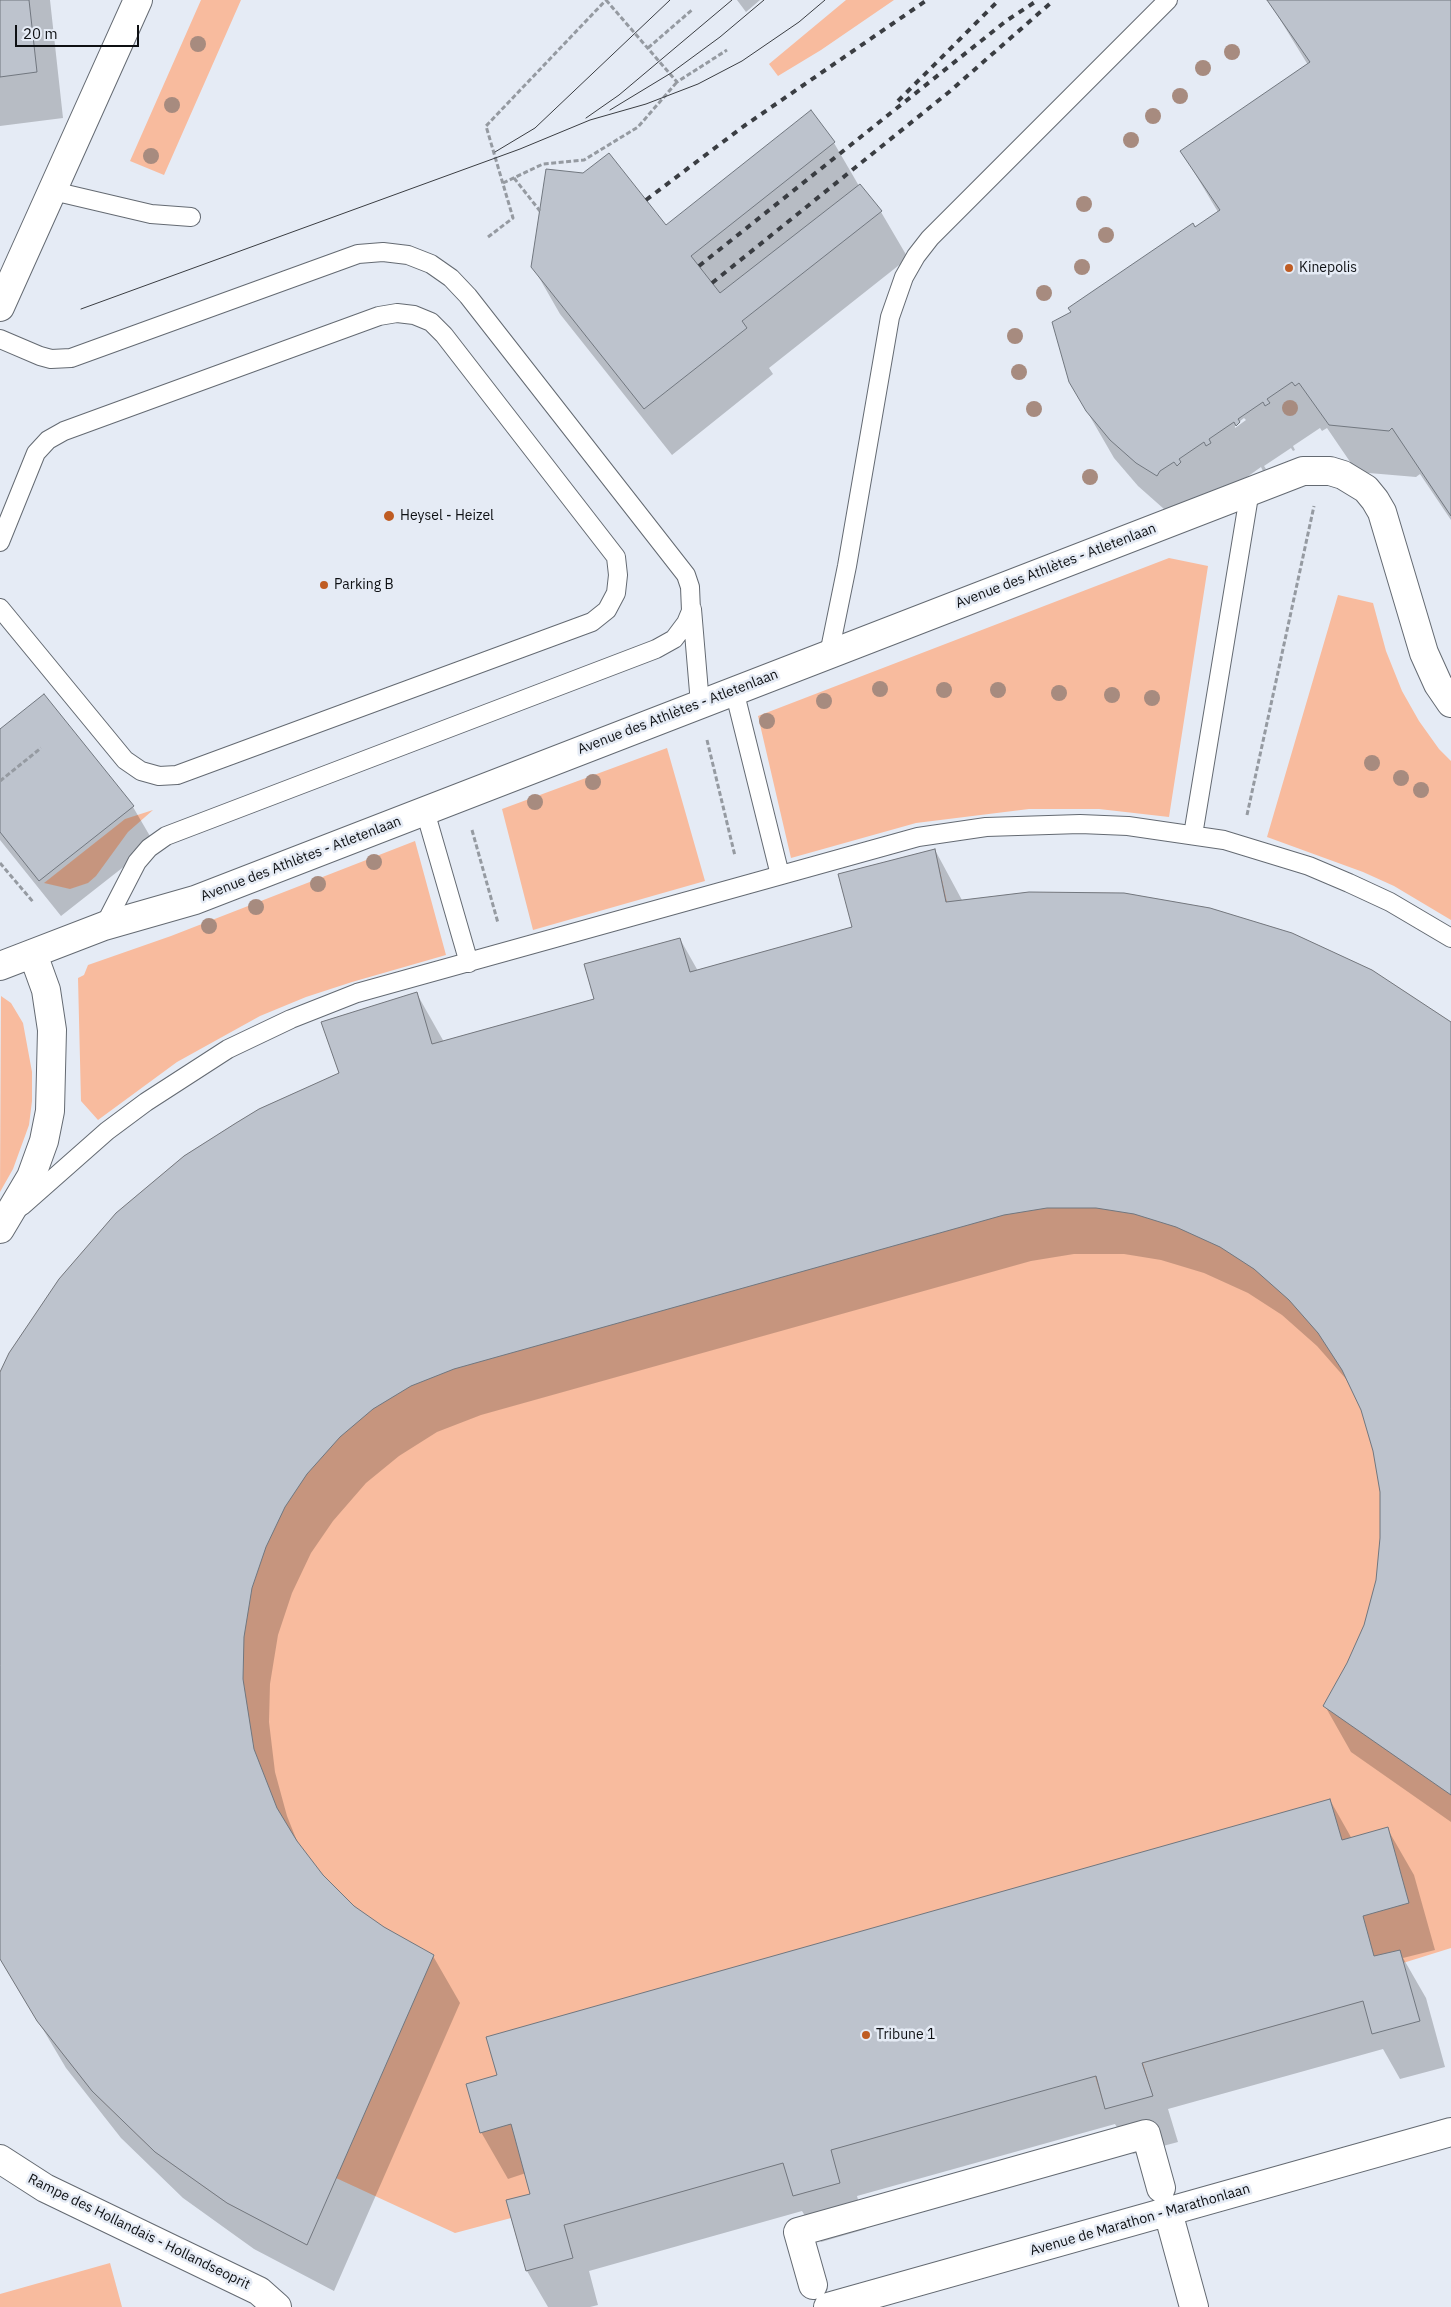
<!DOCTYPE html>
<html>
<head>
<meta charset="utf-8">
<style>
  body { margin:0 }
  #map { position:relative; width:1451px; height:2307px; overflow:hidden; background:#e5ebf5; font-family:"IBM Plex Sans",sans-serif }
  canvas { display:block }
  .scale { position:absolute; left:15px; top:25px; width:124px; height:22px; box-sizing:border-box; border:2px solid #0e1013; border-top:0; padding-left:6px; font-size:15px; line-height:18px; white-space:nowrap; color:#0e1013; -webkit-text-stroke:4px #e5ebf5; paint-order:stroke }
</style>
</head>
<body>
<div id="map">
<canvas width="1451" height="2307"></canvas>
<div class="scale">20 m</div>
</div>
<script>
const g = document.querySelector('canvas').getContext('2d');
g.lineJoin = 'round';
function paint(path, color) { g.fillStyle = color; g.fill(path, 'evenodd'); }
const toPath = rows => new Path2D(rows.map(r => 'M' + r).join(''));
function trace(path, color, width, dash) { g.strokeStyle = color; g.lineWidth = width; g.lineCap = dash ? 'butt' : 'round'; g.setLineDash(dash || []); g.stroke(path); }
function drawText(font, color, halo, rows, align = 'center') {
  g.font = font + ' "IBM Plex Sans",sans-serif'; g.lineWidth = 5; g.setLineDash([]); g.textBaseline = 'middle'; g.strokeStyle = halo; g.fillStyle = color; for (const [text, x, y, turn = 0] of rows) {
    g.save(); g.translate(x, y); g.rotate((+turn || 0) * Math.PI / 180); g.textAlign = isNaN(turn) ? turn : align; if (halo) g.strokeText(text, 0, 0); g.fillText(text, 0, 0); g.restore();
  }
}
const green = toPath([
  [201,0,241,0,164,175,130,161],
  [846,0,894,0,821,50,778,76,769,64],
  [1169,558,1208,566,1169,817,1099,809,1029,809,916,823,791,858,758,716],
  [1338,595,1373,603,1386,651,1402,691,1419,721,1439,749,1451,761,1451,920,1394,886,1363,872,1267,837],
  [667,748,705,881,533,930,502,809],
  [153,810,128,832,96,876,88,883,70,889,44,883,125,819],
  [415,841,446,955,352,982,306,997,260,1016,177,1062,98,1120,81,1101,78,978,84,975,88,965,171,936],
  [935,849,947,902,1029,892,1124,893,1210,908,1292,933,1372,970,1451,1022,1451,1948,1403,1963,1363,2001,1143,2063,1153,2096,1105,2109,1095,2076,831,2150,840,2183,793,2196,783,2163,564,2225,573,2258,526,2271,511,2218,455,2233,336,2178,307,2245,227,2203,155,2152,92,2091,37,2021,0,1959,0,1372,9,1353,59,1279,116,1213,184,1156,236,1123,259,1109,339,1073,321,1022,417,992,432,1044,594,999,584,964,680,938,690,972,852,927,838,874],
  [1,996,11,1003,23,1023,32,1072,32,1101,29,1125,13,1169,0,1192],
  [110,2263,122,2307,0,2307,0,2294]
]);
const shadow = toPath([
  [0,0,50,0,63,118,0,126],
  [737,0,760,0,746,12],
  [1268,0,1451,0,1451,520,1420,474,1416,477,1357,472,1327,428,1322,431,1320,428,1293,446,1295,450,1293,451,1291,448,1264,466,1266,469,1263,471,1261,467,1184,522,1164,509,1138,486,1114,458,1070,382,1072,313,1218,212,1182,152,1308,65],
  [1244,418,1246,420,1235,428,1235,425],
  [834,143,859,186,881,212,908,258,769,368,773,374,672,455,560,314,533,267,666,226],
  [0,730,133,807,154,843,61,916,0,840],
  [935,850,963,902,1451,1024,1451,1822,1351,1752,1325,1706,1349,1663,1365,1626,1377,1581,1381,1538,1381,1492,1374,1451,1362,1410,1346,1379,1317,1346,1282,1315,1248,1293,1204,1273,1161,1260,1124,1254,1074,1254,1031,1261,481,1415,437,1432,399,1456,366,1483,333,1521,311,1553,292,1593,278,1635,270,1684,269,1722,275,1772,287,1816,299,1846,323,1876,359,1911,401,1939,433,1956,460,2003,334,2291,254,2249,183,2198,121,2138,66,2068,0,1957,0,1375,341,1074,417,994,444,1042,596,1000,680,939,698,971,854,927],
  [1330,1800,1352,1839,1387,1828,1414,1875,1435,1950,1403,1958,1426,1998,1445,2067,1400,2079,1383,2049,1168,2109,1178,2142,1133,2154,1115,2124,857,2196,866,2229,821,2242,802,2211,589,2271,598,2305,590,2307,548,2307,527,2271,532,2195,526,2173,508,2179,481,2132]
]);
const building = toPath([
  [0,0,29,0,37,72,0,77,0,0],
  [1267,0,1451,0,1451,516,1392,428,1389,431,1329,425,1299,383,1295,386,1292,382,1267,399,1270,403,1265,406,1263,402,1238,419,1240,422,1236,426,1234,422,1209,439,1211,443,1206,446,1204,442,1179,459,1181,462,1177,466,1174,462,1160,471,1157,476,1136,463,1110,440,1086,411,1069,382,1052,322,1071,312,1068,308,1193,223,1195,227,1220,210,1180,151,1310,62,1267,0],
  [811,110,835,142,691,256,720,293,860,184,882,211,742,321,747,328,644,409,531,267,546,169,583,173,609,153,666,225,811,110],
  [44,694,134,806,39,881,0,832,0,729,44,694],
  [935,849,946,902,1029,892,1124,893,1210,908,1292,933,1372,970,1451,1022,1451,1795,1323,1706,1347,1663,1364,1625,1376,1580,1380,1538,1380,1492,1373,1451,1361,1410,1342,1370,1318,1333,1289,1300,1254,1269,1220,1247,1176,1227,1134,1214,1096,1208,1047,1208,1004,1215,454,1369,411,1386,373,1409,340,1437,307,1474,285,1507,266,1547,252,1588,244,1637,243,1679,254,1749,277,1808,297,1841,323,1875,354,1906,384,1927,434,1955,307,2245,227,2203,155,2152,92,2091,37,2021,0,1959,0,1372,9,1353,59,1279,116,1213,184,1156,236,1123,259,1109,339,1073,321,1022,417,992,432,1044,594,999,584,964,680,938,690,972,852,927,838,874,935,849],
  [1330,1799,1342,1840,1388,1827,1409,1903,1363,1916,1374,1956,1400,1950,1420,2021,1372,2034,1363,2001,1142,2063,1153,2096,1105,2109,1096,2076,831,2150,840,2183,793,2196,783,2163,564,2225,573,2258,526,2271,506,2200,530,2194,511,2124,480,2133,466,2084,497,2075,486,2037,1330,1799]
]);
const path = toPath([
  [606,0,677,82,727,50],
  [648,48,693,9],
  [514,178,540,211],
  [503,183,543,164,584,160,638,127,677,82],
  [488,237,513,218,486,126,606,0],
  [707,740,735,856],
  [0,781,41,748],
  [1247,815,1314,506],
  [472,830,498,923],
  [0,863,34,903]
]);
const lane = toPath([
  [53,191,151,214,191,217],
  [0,339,40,356,51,359,71,358,358,254,383,252,408,255,431,264,451,278,468,296,686,575,690,587,691,611,686,623,674,639,656,649,166,836,149,848,137,862,104,926],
  [0,542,36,453,48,440,64,431,379,316,397,313,414,315,431,322,444,335,616,557,618,575,616,593,607,610,592,622,177,775,159,776,141,771,125,760,0,608],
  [692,609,700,704],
  [829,654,847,566,890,317,904,277,916,256,930,238,1168,0],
  [734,690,780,875],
  [425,811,469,963],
  [1193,835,1250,490],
  [22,1206,107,1131,146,1102,228,1049,291,1019,357,993,918,837,986,827,1080,824,1128,826,1224,840,1309,866,1349,883,1390,902,1451,938]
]);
const street = toPath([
  [0,966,104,926,195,900,1303,471,1330,471,1343,475,1366,489,1375,500,1382,512,1424,653,1438,684,1451,703],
  [0,1229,31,1177,44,1141,50,1111,52,1030,46,990,33,954],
  [0,2159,45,2188,259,2291,277,2307],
  [1168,2212,1194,2307],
  [813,2285,798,2232,1146,2134,1161,2188],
  [828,2307,1451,2132]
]);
const secondary = toPath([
  [0,307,138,0]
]);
const tram = toPath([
  [610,110,671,73,720,37,764,0],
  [586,118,619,95,732,0],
  [495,152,535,128,670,0],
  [81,309,520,149,590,120,646,104,698,84,742,61,799,22,825,0]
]);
const rail = toPath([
  [898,101,999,0],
  [646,200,744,126,927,0],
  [699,266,1006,21,1038,0],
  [712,283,949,92,1054,0]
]);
const trees = [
  [198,44],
  [1232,52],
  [1203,68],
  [1180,96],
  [172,105],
  [1153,116],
  [1131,140],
  [151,156],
  [1084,204],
  [1106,235],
  [1082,267],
  [1044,293],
  [1015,336],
  [1019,372],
  [1290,408],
  [1034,409],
  [1090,477],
  [880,689],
  [944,690],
  [998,690],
  [1059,693],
  [1112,695],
  [1152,698],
  [824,701],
  [767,721],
  [1372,763],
  [1401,778],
  [593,782],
  [1421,790],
  [535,802],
  [374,862],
  [318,884],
  [256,907],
  [209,926]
];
const markers = [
  [1289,268,5,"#bf5c23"],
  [389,516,6,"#bf5c23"],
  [324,585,5,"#bf5c23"],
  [866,2035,5,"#bf5c23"]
];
const poiNames = [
  ["Kinepolis",1299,268],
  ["Heysel - Heizel",400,516],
  ["Parking B",334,585],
  ["Tribune 1",876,2035]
];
const streetNames = [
  ["Avenue des Athlètes - Atletenlaan",1056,566,-21],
  ["Avenue des Athlètes - Atletenlaan",678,712,-21],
  ["Avenue des Athlètes - Atletenlaan",301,859,-21],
  ["Avenue de Marathon - Marathonlaan",1140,2220,-16],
  ["Rampe des Hollandais - Hollandseoprit",139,2232,26]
];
paint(green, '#f8bb9e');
paint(shadow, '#0003');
paint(building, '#bdc3cd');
trace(building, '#71777f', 1);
trace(lane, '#646a72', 20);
trace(street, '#646a72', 30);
trace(secondary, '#646a72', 30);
trace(path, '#959aa1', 3, [5, 2.5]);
trace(lane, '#fff', 18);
trace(street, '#fff', 28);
trace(secondary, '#fff', 28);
trace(tram, '#3a3d42', 1);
trace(rail, '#3a3d42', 4, [6, 6]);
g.fillStyle = '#a78b7f';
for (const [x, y] of trees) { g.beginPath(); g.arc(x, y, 8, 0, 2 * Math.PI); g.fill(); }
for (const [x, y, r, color] of markers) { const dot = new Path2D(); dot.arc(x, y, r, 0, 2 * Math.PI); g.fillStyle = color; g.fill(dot); trace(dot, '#e5ebf5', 2); }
drawText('14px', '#0e1013', '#e5ebf5', poiNames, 'left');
drawText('14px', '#0e1013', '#e5ebf5', streetNames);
</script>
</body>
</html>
